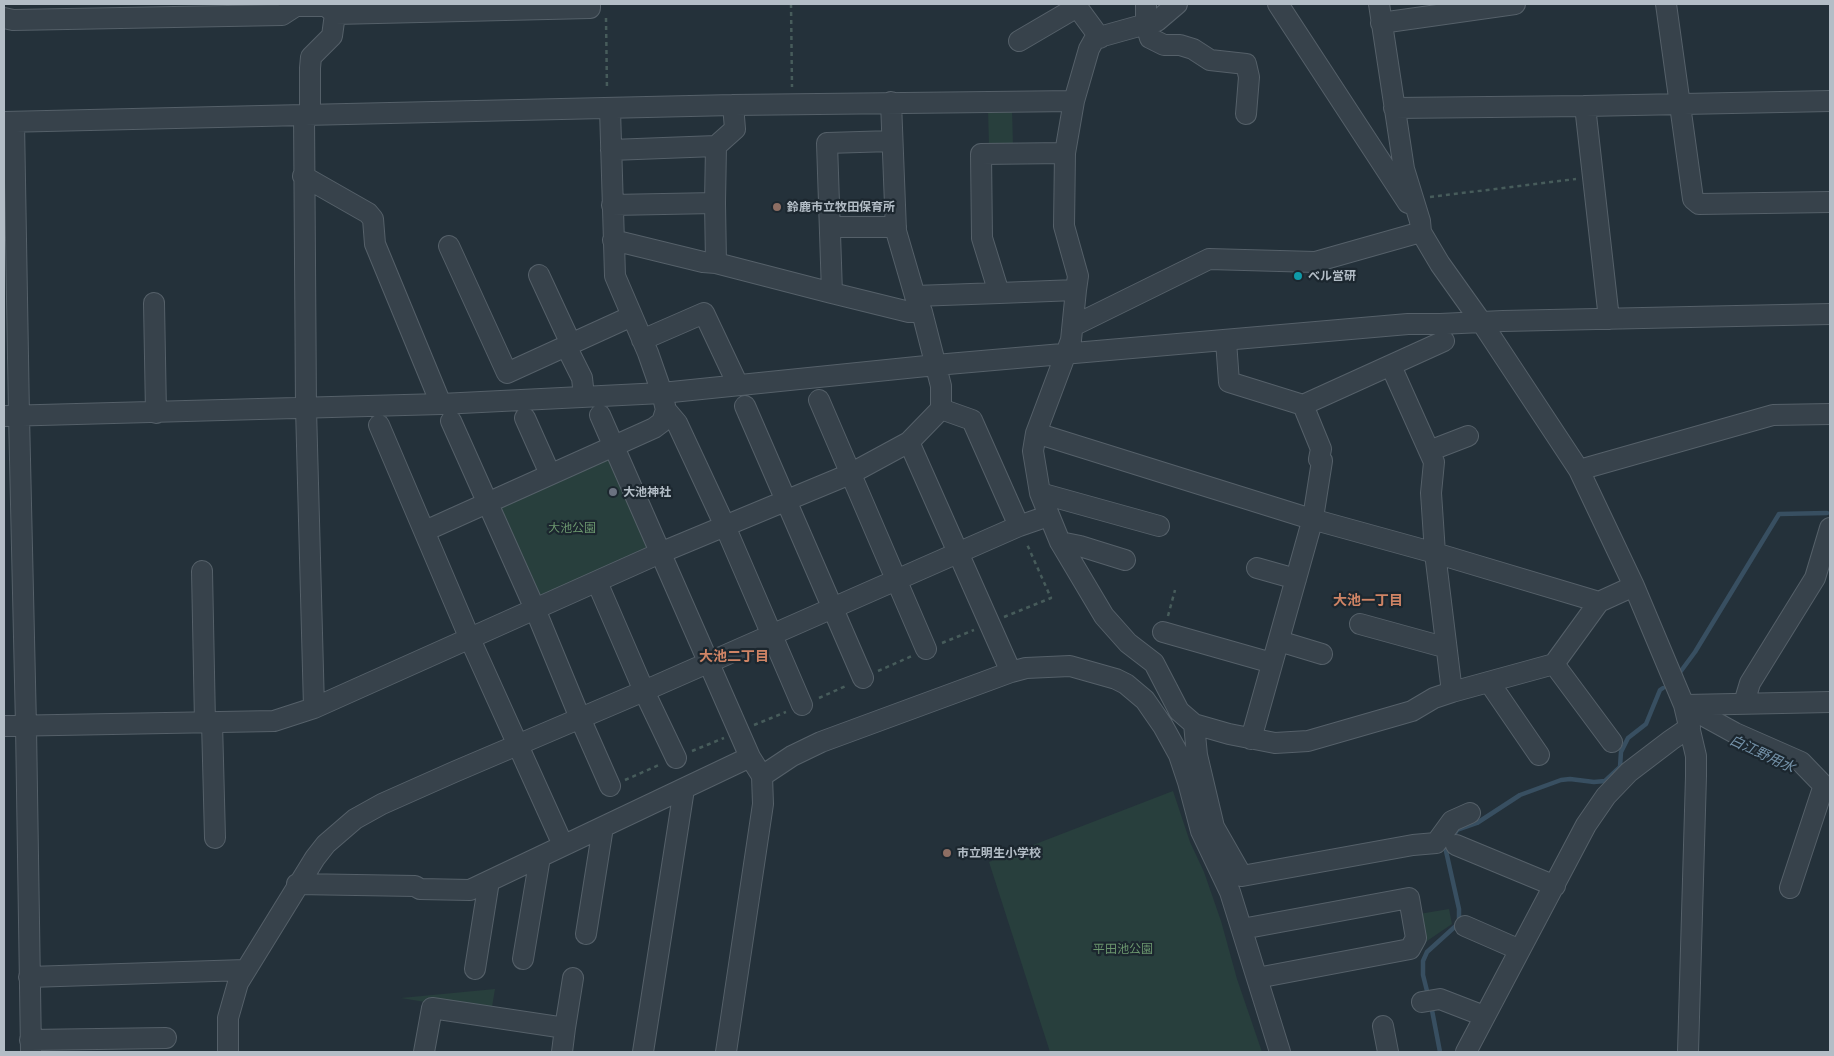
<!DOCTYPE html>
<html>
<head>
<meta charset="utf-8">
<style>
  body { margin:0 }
  #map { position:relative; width:1834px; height:1056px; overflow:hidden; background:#24313a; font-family:"Asap Condensed",sans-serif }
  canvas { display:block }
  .frame { position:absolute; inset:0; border:5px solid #b3bdc6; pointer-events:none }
</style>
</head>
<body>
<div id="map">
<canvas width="1834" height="1056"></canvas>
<div class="frame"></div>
</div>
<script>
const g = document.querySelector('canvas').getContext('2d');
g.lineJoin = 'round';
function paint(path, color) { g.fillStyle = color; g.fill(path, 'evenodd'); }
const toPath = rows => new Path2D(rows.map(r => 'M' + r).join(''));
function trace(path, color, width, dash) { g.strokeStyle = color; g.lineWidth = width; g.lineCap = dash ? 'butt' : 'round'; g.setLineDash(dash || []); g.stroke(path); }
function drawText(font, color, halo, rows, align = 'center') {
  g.font = font + ' "Asap Condensed","Noto Sans JP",sans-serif'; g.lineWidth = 4.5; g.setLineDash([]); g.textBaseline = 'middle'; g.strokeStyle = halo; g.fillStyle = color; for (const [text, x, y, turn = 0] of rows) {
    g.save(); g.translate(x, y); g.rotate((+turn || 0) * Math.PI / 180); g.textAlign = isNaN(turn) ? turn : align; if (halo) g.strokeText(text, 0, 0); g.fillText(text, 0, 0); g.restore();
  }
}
const green = toPath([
  [988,108,1012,108,1013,146,989,147],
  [609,452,654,549,541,599,495,504],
  [1173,791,1190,842,1204,872,1221,921,1237,979,1262,1052,1050,1052,989,862],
  [1449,909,1452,924,1424,943,1419,914],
  [495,989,491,1013,401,998]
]);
const stream = toPath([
  [1681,671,1695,652,1779,514,1827,513],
  [1454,835,1457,830,1477,823,1520,795,1561,780,1570,779,1594,782,1605,781,1620,767,1621,752,1628,738,1646,724,1660,690,1663,688],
  [1428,995,1423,975,1423,961,1427,952,1459,923,1459,909,1446,851,1447,843],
  [1431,1005,1440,1052]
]);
const path = toPath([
  [791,4,792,87],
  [606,18,607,90],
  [1430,197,1576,179],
  [1168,616,1175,590],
  [1004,617,1051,598,1026,542],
  [942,643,974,630],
  [878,671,912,656],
  [819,698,848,685],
  [754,725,786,712],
  [692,751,724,738],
  [625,780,659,765]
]);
const minor = toPath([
  [1075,4,1100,38],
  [1146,4,1146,25,1150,38,1164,45,1180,45,1193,49,1210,60,1246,64,1249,77,1246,114],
  [1278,4,1408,203],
  [1379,4,1404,169,1420,221,1421,232,1440,264,1482,323,1579,470,1634,586,1684,705,1696,756,1696,776,1688,1052],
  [1666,4,1693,199,1699,204,1830,202],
  [298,6,326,6,335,14,590,8,590,4],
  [4,18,13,20,282,15,299,4],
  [1381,23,1515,4],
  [1019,41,1077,7],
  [1585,106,1609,319],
  [1394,108,1585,106,1830,101],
  [310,114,310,68,311,57,332,36,335,14],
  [304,115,306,408,314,708],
  [4,122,733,105,1074,101,1089,49,1094,40,1103,36,1157,21,1177,4],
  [14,122,19,415,26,726,31,1052],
  [611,150,716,146,735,129,733,105],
  [1065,153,1064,226,1078,276,1076,290],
  [303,176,368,213,373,219,375,244,441,404],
  [612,205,715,203,716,146],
  [830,227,896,227],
  [613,240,703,262,716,263,715,203],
  [449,246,507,373,632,316],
  [716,263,832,293,827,143,892,141],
  [539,275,571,344],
  [832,293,909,312,922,312],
  [999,293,1076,290,1071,340,1036,433,1033,451,1040,493,1060,542,1104,616,1128,643,1154,663,1179,711,1194,724,1229,734,1275,743,1308,741,1412,711,1434,698,1452,692,1554,664,1599,602,1634,586],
  [915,296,999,293,982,238,981,154,1065,153,1074,101],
  [154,303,156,413],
  [1073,326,1209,259,1315,262,1421,232],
  [642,340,704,313,738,385],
  [1226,341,1229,382,1303,405,1321,449,1319,459,1322,461,1313,518,1251,739],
  [566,346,582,378,584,396],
  [1391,366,1434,462,1431,493,1435,553,1452,692],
  [819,400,926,649],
  [1303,405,1444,341],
  [745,406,863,678],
  [941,409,972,420,1019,526],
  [666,410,677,423,725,526,802,705],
  [600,415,750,757],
  [4,416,441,404,662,393,936,365,1408,324,1440,324,1503,321,1830,314],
  [525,418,550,474],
  [451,421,535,609,580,718,610,786],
  [379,425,470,639,563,845],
  [1036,433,1308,518,1435,553,1599,602],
  [909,442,1011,672],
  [1429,451,1468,436],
  [1579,470,1773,415,1830,414],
  [1040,493,1159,526],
  [425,531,654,428,662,422,666,410,662,393,648,353,615,276,610,109],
  [1060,542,1080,546,1125,560],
  [1257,568,1296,579],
  [202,571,205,723],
  [597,582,644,691,676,758],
  [1360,624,1440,646,1446,645],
  [1163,632,1272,663],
  [1279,641,1322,654],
  [1554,664,1612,742],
  [1489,682,1539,755],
  [1744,703,1750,683,1815,578,1830,528],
  [1684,705,1735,733,1801,762,1830,792],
  [1686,705,1830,702],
  [212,722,215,838],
  [1194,724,1197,755,1214,827,1202,831],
  [4,726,274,721,314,708,660,553,850,474,909,442,941,409,941,386,922,312,915,296,896,231,891,102],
  [762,776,792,756,821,742,1011,672,1026,668,1070,666,1116,679,1126,684,1145,700,1163,726,1179,755,1188,782,1201,831,1230,892,1280,1052],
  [1214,827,1242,876,1413,845,1436,843,1452,821,1470,813],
  [1456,845,1555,886],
  [297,884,415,886,420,889,470,890,750,757,762,776,763,804,726,1052],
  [1790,888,1824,785],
  [1465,926,1520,950],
  [1242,929,1409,898,1416,938,1410,949,1257,978],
  [586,934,603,827],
  [523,959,540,857],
  [475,969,489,881],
  [29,977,245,970],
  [1422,1002,1440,999,1484,1016],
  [1383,1026,1388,1052],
  [565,1028,573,978],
  [30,1040,166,1038],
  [228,1052,228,1018,238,983,315,858,326,844,355,819,382,804,454,772,644,691,1019,526,1048,516],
  [424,1052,432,1008,565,1028,562,1052],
  [643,1052,684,789],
  [1466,1052,1586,825,1606,796,1629,772,1671,740,1690,727]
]);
const markers = [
  [777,207,5,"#8d6e63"],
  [1298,276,5,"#0f9aa8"],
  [613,492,5,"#6b7280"],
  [947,853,5,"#8d6e63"]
];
const poiNames = [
  ["鈴鹿市立牧田保育所",787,207],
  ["べル営研",1308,276],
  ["大池神社",623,492],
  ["市立明生小学校",957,853]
];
const parkNames = [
  ["大池公園",572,528],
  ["平田池公園",1123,949]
];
const neighbourhoodNames = [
  ["大池一丁目",1368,601],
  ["大池二丁目",734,657]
];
const waterNames = [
  ["白江野用水",1762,754,25]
];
paint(green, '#283f3d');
trace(stream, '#384f61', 4.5);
trace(minor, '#556069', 22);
trace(path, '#475c5b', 2.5, [4, 4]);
trace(minor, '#37424b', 20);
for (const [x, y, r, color] of markers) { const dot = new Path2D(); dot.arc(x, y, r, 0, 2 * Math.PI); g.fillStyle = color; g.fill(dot); trace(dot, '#1c272f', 2); }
drawText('bold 12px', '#b3bdc6', '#1c272f', poiNames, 'left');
drawText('12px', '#6b966e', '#1c272f', parkNames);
drawText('bold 14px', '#cf8465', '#1c272f', neighbourhoodNames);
drawText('italic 14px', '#7492a9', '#1c272f', waterNames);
</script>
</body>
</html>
